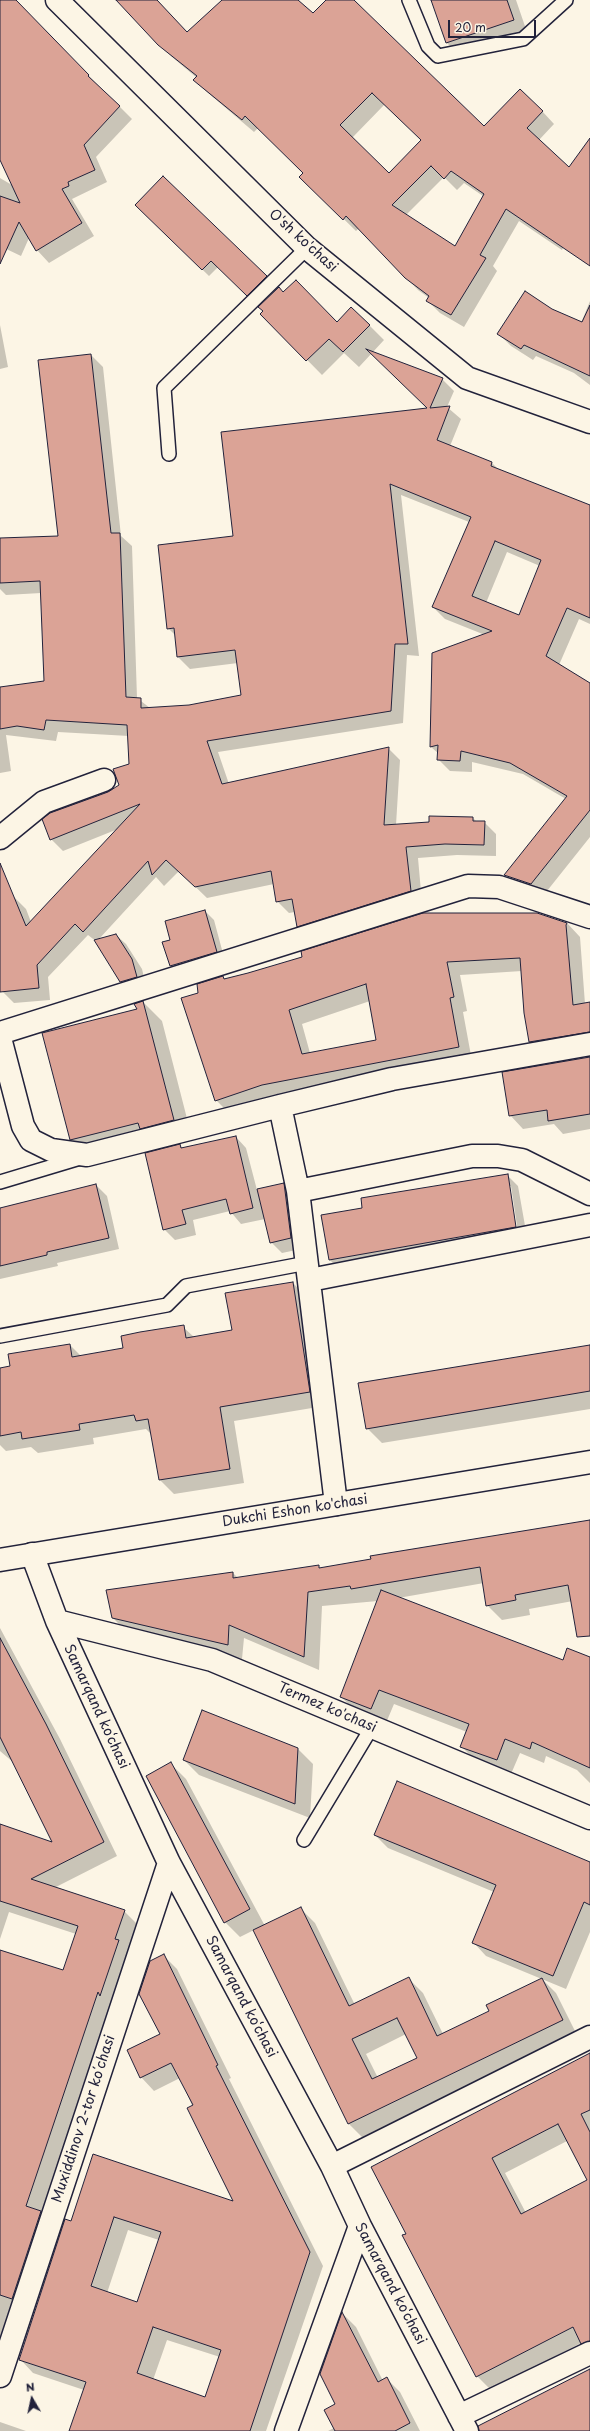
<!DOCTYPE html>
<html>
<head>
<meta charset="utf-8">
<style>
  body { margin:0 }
  #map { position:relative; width:590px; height:2431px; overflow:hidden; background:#fcf5e5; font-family:"Playpen Sans",sans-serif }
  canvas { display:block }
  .north { position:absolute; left:12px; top:2379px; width:40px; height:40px; -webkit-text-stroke:3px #fcf5e5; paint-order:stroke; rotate:351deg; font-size:11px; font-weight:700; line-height:16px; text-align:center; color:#22223b }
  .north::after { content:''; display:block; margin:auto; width:14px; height:18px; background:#22223b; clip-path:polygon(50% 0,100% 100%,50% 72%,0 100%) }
  .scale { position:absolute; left:448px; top:20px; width:88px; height:18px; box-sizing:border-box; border:2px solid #22223b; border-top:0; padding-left:5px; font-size:12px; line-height:14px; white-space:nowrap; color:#22223b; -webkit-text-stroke:3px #fcf5e5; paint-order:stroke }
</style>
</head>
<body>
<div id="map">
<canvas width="590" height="2431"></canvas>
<div class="north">N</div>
<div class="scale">20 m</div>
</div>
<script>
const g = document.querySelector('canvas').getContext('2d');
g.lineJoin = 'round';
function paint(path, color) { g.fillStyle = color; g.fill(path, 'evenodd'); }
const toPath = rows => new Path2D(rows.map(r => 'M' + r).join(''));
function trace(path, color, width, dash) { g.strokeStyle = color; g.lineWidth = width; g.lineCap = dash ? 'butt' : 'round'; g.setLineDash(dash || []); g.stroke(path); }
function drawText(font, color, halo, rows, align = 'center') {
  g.font = font + ' "Playpen Sans",sans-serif'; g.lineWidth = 3.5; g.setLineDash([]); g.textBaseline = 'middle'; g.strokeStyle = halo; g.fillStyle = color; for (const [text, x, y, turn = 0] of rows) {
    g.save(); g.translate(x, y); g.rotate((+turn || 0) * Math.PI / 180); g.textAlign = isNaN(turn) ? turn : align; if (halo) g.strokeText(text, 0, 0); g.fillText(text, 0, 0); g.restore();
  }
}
const shadow = toPath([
  [0,0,13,0,132,119,96,157,107,182,72,199,94,236,49,263,37,250,29,238,21,256,0,246,0,178,39,201,0,141],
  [118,0,157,0,187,33,227,0,296,0,313,14,327,0,353,0,485,128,542,111,554,124,539,140,569,169,590,140,590,253,565,244,562,250,519,221,493,266,497,271,464,327,440,313,427,300,429,298,418,290,359,228,356,231,313,189,304,174,258,128,254,132,207,92,194,80,197,78,172,57],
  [385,104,422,141,389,174,352,138],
  [444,177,457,190,464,183,483,196,455,247,406,215],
  [432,0,516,0,528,35,462,58,446,42],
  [163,177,273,283,254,302,218,267,209,276,136,205],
  [283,293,337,323,369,325,384,340,372,353,442,379,454,391,447,407,461,419,450,446,492,463,500,471,590,506,590,624,579,619,559,665,590,684,590,837,543,896,517,887,505,875,566,799,523,774,472,762,472,772,450,771,438,759,439,754,431,747,433,654,485,635,445,619,433,607,469,522,401,495,419,656,407,655,403,723,218,752,229,784,388,748,400,760,396,825,473,818,477,822,484,822,496,834,496,856,457,855,418,858,422,903,310,938,298,926,295,912,289,913,277,901,274,884,207,898,179,871,164,886,156,877,99,939,116,935,126,944,142,969,146,986,131,991,121,982,97,942,88,935,48,977,50,1000,14,1003,2,991,0,985,0,903,14,897,26,909,31,922,118,829,63,851,51,839,120,785,130,765,129,736,58,732,56,741,6,735,11,771,0,773,0,688,45,682,41,593,6,595,0,589,0,539,59,537,91,355,103,367,121,536,132,546,137,698,150,708,189,706,243,696,238,663,190,669,178,657,176,636,168,628,234,537,429,409,372,353,359,367,344,353,322,375,262,314],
  [507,552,540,566,520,616,486,603],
  [590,301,590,385,574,373,536,356,533,360,511,346,499,334,552,310,581,323],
  [0,325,8,367,0,369],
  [205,911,214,920,225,961,180,975,171,966,164,943,171,941],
  [567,923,580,937,585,1004,590,1003,590,1047,543,1055,529,1042,522,971,460,975,467,1011,463,1012,472,1061,229,1113,216,1100,199,994,223,977,226,980],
  [370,1001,378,1041,310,1053,302,1024],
  [143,1002,162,1021,192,1138,89,1158,71,1139],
  [590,1058,590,1129,563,1134,554,1124,523,1129,510,1115],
  [236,1137,246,1148,257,1190,283,1184,294,1195,301,1249,282,1253,271,1242,265,1219,241,1224,230,1211,193,1220,196,1235,175,1240,164,1229,180,1145,183,1149],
  [507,1175,518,1186,527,1237,341,1271,330,1260,364,1209],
  [509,1186,511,1186,518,1232,516,1232],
  [96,1185,107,1196,119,1249,57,1263,58,1266,0,1279,0,1209],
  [293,1283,307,1297,324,1406,234,1421,244,1483,174,1494,160,1480,152,1435,146,1429,93,1438,94,1444,38,1453,31,1447,6,1451,0,1445,0,1369,11,1367,70,1345,81,1356,125,1349,183,1327,194,1337,233,1330],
  [590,1346,590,1409,382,1443,367,1428],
  [590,1521,590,1614,573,1601,529,1609,530,1615,502,1620,487,1605,484,1583,398,1598,563,1661,590,1658,590,1783,577,1770,546,1756,544,1763,520,1753,511,1774,476,1761,462,1747,467,1732,394,1704,386,1723,356,1711,341,1697,378,1601,322,1606,319,1670,244,1638,242,1659,128,1633,113,1618,233,1573,238,1578,318,1566,321,1569],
  [0,1628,60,1739,117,1856,54,1888,124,1911,138,1925,41,2213,54,2226,0,2362,0,1951,64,1972,76,1934,9,1912,0,1939,0,1826,54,1843,14,1763,0,1751],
  [298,1749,313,1764,310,1818,199,1775,184,1760],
  [171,1764,186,1779,265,1926,301,1909,315,1923,355,2005,409,1979,423,1993,443,2034,490,2011,542,1979,556,1993,577,2035,363,2138,349,2124,254,1930,240,1937,225,1922],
  [406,2034,418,2058,378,2078,366,2054],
  [375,1835,590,1862,590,1932,566,1989,486,1956,473,1942,494,1892,388,1848],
  [163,1955,177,1969,231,2078,229,2079,323,2266,266,2431,70,2431,84,2390,33,2373,20,2359,71,2223,94,2156,235,2203,180,2078,154,2091,141,2077,161,2035],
  [128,2230,159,2240,138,2303,107,2293],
  [167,2340,220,2357,206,2398,153,2380],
  [590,2054,590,2352,581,2343,491,2390,477,2376,407,2234],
  [567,2141,588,2181,526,2213,505,2173],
  [343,2314,356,2327,383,2381,387,2379,400,2392,420,2431,328,2431,334,2428],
  [0,2422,26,2431,0,2431]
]);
const building = toPath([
  [0,0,16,0,89,75,88,76,120,106,84,145,95,170,68,182,69,186,62,189,82,223,36,251,19,222,0,264,0,196,20,203,0,160,0,0],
  [116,0,157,0,187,32,222,0,298,0,313,13,326,0,354,0,484,126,520,89,543,111,527,128,569,167,590,138,590,266,506,209,480,255,486,258,451,315,426,301,429,296,405,278,346,216,343,220,299,177,303,173,245,116,242,120,193,80,197,76,158,45,116,0],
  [372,93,421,140,389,173,340,125,372,93],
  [431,166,444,179,451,171,484,194,455,246,392,205,431,166],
  [431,0,507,0,514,20,446,43,431,0],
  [163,176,267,276,247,296,211,261,202,270,135,205,163,176],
  [296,280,337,322,351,307,370,325,343,352,329,339,306,361,260,314,263,311,258,307,279,287,283,292,296,280],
  [525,291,552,309,582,322,590,305,590,376,524,345,521,349,497,334,525,291],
  [366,349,443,378,430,408,450,406,437,440,492,462,491,466,590,505,590,618,567,608,546,656,590,683,590,810,531,884,504,875,567,796,510,763,461,751,460,761,437,760,438,745,430,747,432,653,492,631,432,607,471,517,390,484,408,644,395,644,391,711,207,741,222,784,389,747,384,825,429,822,429,816,473,817,473,821,485,821,484,845,445,844,406,847,411,891,297,927,292,899,276,902,271,871,195,887,166,860,152,875,148,861,83,932,75,924,37,965,39,988,0,992,0,863,26,926,140,804,50,840,42,819,50,813,108,792,119,785,113,769,129,764,127,725,46,720,44,730,17,726,0,729,0,687,44,681,40,581,0,583,0,538,58,536,38,360,91,354,111,533,120,533,126,697,141,698,141,708,189,705,241,695,235,650,177,657,174,628,167,629,158,545,233,536,221,432,427,408,366,349],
  [495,541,541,560,519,615,472,596,495,541],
  [205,910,217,952,170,966,162,942,170,940,165,921,205,910],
  [423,913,537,913,567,923,566,925,573,1005,590,1002,590,1032,529,1042,524,1013,520,958,447,962,454,997,450,998,459,1047,262,1085,215,1101,181,998,198,993,197,984,223,976,224,979,248,973,302,957,301,951,423,913],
  [366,984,376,1040,302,1054,289,1010,366,984],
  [116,934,132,959,137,977,120,982,94,940,116,934],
  [143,1001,174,1120,140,1129,138,1123,70,1140,42,1033,137,1009,134,1004,143,1001],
  [590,1057,590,1114,548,1121,547,1110,509,1116,502,1072,590,1057],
  [236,1136,253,1208,230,1214,226,1199,182,1210,186,1224,163,1230,145,1153,180,1144,181,1148,236,1136],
  [508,1174,516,1227,329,1260,321,1215,362,1208,361,1198,508,1174],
  [284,1183,291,1238,270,1243,257,1189,284,1183],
  [96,1184,109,1238,47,1252,47,1255,0,1266,0,1208,96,1184],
  [293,1282,310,1392,220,1407,230,1469,159,1480,148,1419,136,1421,134,1415,79,1424,80,1430,22,1439,21,1432,0,1436,0,1368,10,1366,8,1354,70,1344,72,1357,123,1348,121,1336,140,1332,184,1325,186,1338,232,1330,225,1293,293,1282],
  [590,1345,590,1391,366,1429,358,1383,590,1345],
  [590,1520,590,1636,577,1637,568,1585,515,1595,516,1600,486,1606,480,1567,351,1589,350,1586,308,1592,304,1657,229,1625,228,1645,112,1618,106,1590,233,1572,233,1578,319,1565,319,1568,371,1559,370,1556,590,1520],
  [381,1590,563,1660,567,1648,590,1657,590,1768,532,1742,530,1749,505,1739,497,1760,460,1747,469,1724,379,1690,371,1709,340,1697,381,1590],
  [0,1638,46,1724,104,1842,31,1879,125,1910,115,1939,119,1940,100,1996,98,1992,26,2206,41,2211,12,2299,0,2295,0,1950,63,1970,78,1926,0,1901,0,1824,52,1842,0,1737,0,1638],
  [202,1710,298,1748,295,1804,183,1760,202,1710],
  [171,1762,250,1909,224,1923,146,1776,171,1762],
  [397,1781,590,1862,590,1905,584,1902,553,1976,472,1943,496,1885,374,1835,397,1781],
  [301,1907,349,2006,409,1977,437,2036,489,2011,486,2005,542,1978,563,2020,348,2124,253,1930,301,1907],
  [397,2018,417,2058,372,2079,352,2039,397,2018],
  [164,1954,218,2065,216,2066,310,2252,250,2431,69,2431,86,2382,19,2360,65,2219,71,2221,93,2154,233,2201,187,2108,193,2105,171,2063,140,2078,127,2050,160,2034,139,1994,150,1961,164,1954],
  [114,2217,161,2232,137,2302,91,2286,114,2217],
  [153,2327,221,2350,205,2397,137,2373,153,2327],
  [590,2053,590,2110,581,2114,590,2132,590,2341,581,2344,573,2327,476,2377,402,2235,406,2234,371,2167,590,2053],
  [558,2124,587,2180,521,2214,492,2158,558,2124],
  [342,2312,378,2382,387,2377,410,2423,395,2431,335,2431,324,2410,335,2404,320,2374,342,2312],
  [590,2369,590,2431,479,2431,478,2426,590,2369]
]);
const lane = toPath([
  [409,0,428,46,438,56,523,39,566,0],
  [169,454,164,388,307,248],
  [0,1182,80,1158],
  [0,1336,167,1305,186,1286,307,1263],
  [304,1840,372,1727]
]);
const street = toPath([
  [57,0,307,248,467,378,590,422],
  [0,838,44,802,104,780],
  [0,1033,468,886,499,887,590,917],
  [0,1038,23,1126,31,1140,51,1150,87,1155,280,1106,392,1079,590,1044],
  [280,1106,298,1191,336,1504],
  [298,1191,472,1156,498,1156,522,1160,590,1194],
  [310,1280,590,1225],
  [32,1554,57,1621,169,1863,332,2166,360,2226,467,2431],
  [57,1621,212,1660,590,1818],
  [332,2166,590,2037],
  [0,2376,169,1863],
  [459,2416,590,2353],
  [286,2431,360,2226]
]);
const primary = toPath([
  [0,1560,590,1462]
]);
const streetNames = [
  ["O'sh ko'chasi",303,241,42],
  ["Dukchi Eshon ko'chasi",295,1511,-9],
  ["Samarqand ko‘chasi",96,1707,65],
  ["Termez ko'chasi",327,1708,23],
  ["Samarqand ko‘chasi",241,1997,62],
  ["Muxiddinov 2-tor koʻchasi",84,2119,-72],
  ["Samarqand ko‘chasi",390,2284,62]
];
paint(shadow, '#0003');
paint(building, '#dba396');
trace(building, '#22223b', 1);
trace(lane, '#22223b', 16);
trace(street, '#22223b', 25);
trace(primary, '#22223b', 25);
trace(lane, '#fcf5e5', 13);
trace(street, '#fcf5e5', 22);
trace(primary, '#fcf5e5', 22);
drawText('14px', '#22223b', '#fcf5e5', streetNames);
</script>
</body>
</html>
